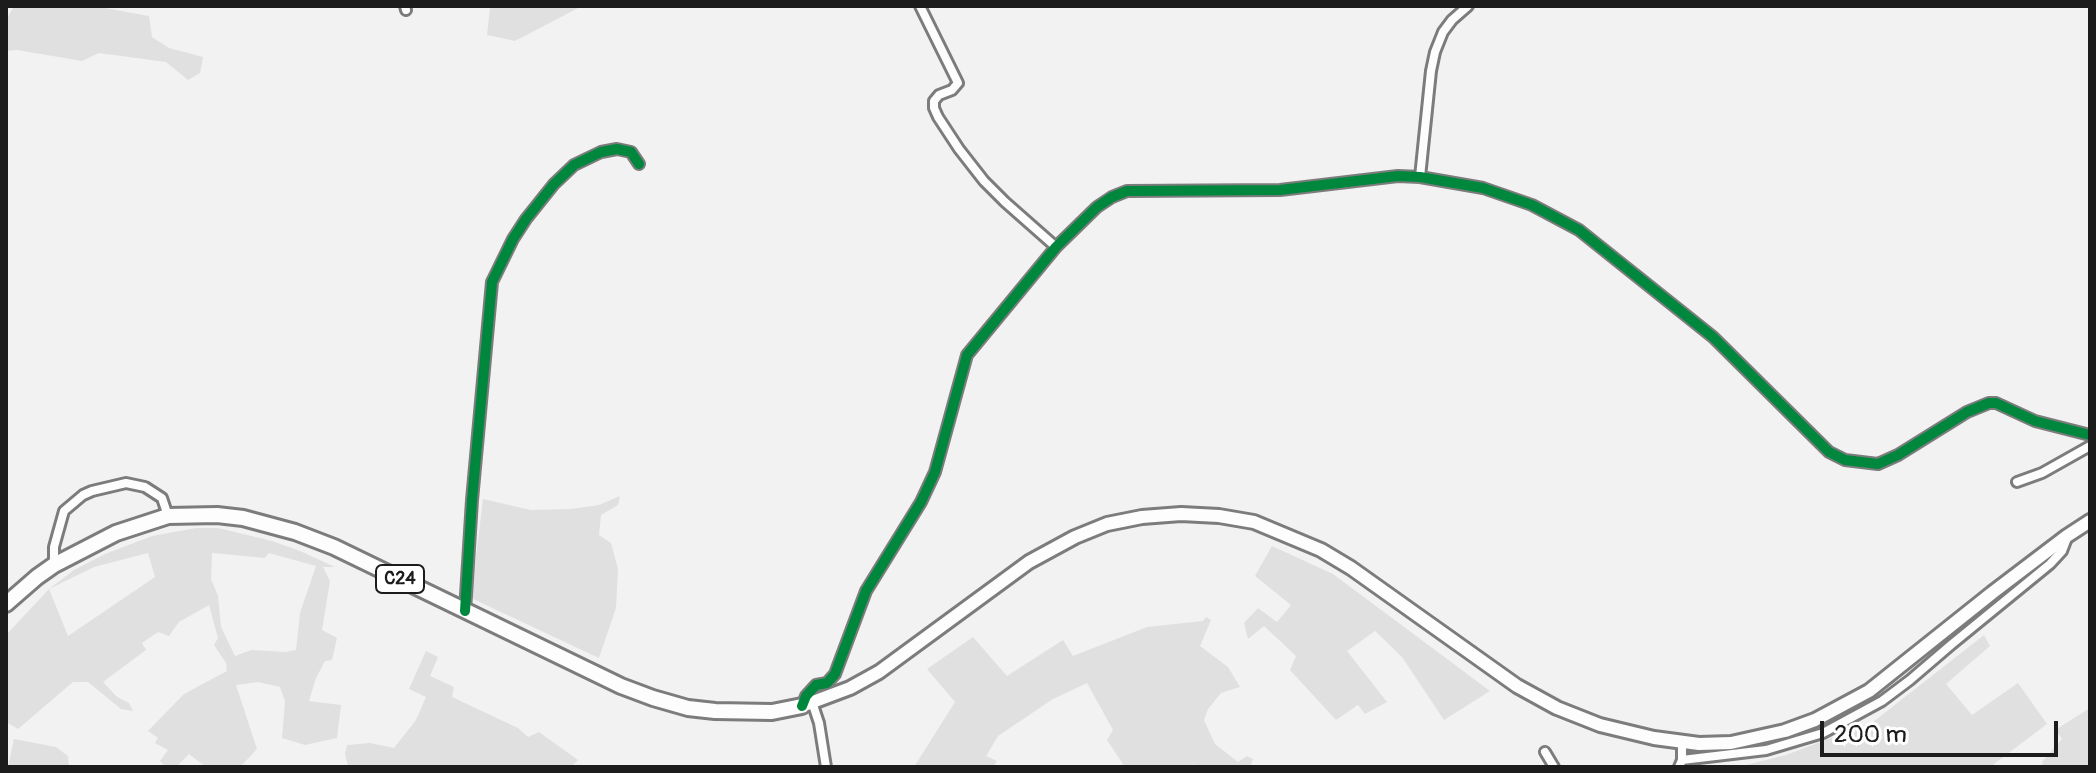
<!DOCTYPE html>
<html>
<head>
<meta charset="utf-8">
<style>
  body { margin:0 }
  #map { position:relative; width:2096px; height:773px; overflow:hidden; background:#f2f2f2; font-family:Pangolin,sans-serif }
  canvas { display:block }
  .frame { position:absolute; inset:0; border:8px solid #1c1c1c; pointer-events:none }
  .scale { position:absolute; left:1820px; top:721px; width:238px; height:36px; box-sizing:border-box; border:4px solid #1c1c1c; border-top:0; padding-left:10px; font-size:24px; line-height:28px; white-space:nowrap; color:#1c1c1c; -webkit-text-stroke:6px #fff; paint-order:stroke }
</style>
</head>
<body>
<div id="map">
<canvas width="2096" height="773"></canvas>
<div class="frame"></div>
<div class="scale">200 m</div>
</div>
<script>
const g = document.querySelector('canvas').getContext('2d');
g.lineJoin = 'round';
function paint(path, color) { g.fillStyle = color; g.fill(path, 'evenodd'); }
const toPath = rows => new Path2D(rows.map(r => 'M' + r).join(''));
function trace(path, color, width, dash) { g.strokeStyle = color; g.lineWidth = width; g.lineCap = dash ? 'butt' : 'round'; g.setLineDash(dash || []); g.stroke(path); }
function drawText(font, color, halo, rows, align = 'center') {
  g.font = font + ' Pangolin,sans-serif'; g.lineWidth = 8; g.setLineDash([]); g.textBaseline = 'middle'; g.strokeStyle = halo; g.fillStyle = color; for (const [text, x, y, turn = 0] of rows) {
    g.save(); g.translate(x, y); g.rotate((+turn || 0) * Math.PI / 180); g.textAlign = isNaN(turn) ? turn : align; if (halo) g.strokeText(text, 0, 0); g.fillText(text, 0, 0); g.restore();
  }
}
const green = toPath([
  [14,6,94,6,149,16,152,37,169,48,203,57,200,73,188,80,166,62,99,53,82,61,17,50,6,51,6,20],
  [520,6,582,6,515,41,487,35,490,8,517,8],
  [620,496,618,505,601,515,599,535,611,543,618,569,616,608,599,658,471,598,483,499,531,510,571,509,599,505],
  [196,528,218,528,272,541,300,551,335,567,323,567,330,581,322,630,337,638,332,660,325,661,316,678,309,701,341,705,337,738,305,745,282,738,285,701,280,687,258,682,236,685,257,749,240,767,206,767,189,754,176,767,166,767,160,761,168,750,155,743,158,738,148,731,184,694,227,671,226,663,214,645,218,638,209,605,179,622,169,636,158,632,142,643,146,650,103,682,117,697,129,703,133,711,121,709,88,682,73,682,18,729,6,722,6,635,49,589,74,570,105,554,152,536],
  [148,553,155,577,68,636,49,589,94,567],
  [212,553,265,558,269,553,316,566,300,613,296,650,286,652,251,650,235,656,221,627,218,596,211,579],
  [1272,546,1333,574,1490,691,1444,720,1402,657,1375,631,1347,651,1387,702,1365,714,1358,705,1336,720,1290,670,1296,656,1264,626,1248,639,1244,623,1258,608,1277,622,1291,605,1255,576],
  [1206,617,1211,620,1200,646,1228,667,1240,687,1221,693,1208,709,1204,720,1215,744,1238,762,1247,756,1253,759,1250,767,1197,767,1195,764,1190,767,1125,767,1107,740,1113,730,1087,683,1053,699,998,736,986,756,997,761,993,767,914,767,955,702,927,669,973,637,1007,676,1063,640,1073,656,1147,627,1203,621],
  [1984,635,1990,646,1946,684,1972,715,2018,683,2047,724,1990,767,1738,767,1786,755,1873,722],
  [426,651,438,657,430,676,454,687,452,697,518,728,528,737,539,732,578,760,571,767,348,767,345,754,347,745,370,743,394,748,416,720,426,697,409,689],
  [2090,708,2090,767,2043,767,2042,762,2062,739,2055,730],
  [14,739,56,747,68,756,69,767,8,767]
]);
const minor = toPath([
  [405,6,406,10],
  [920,6,958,83,952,90,939,95,934,101,934,108,938,117,959,149,984,181,1005,202,1056,247],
  [1420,177,1431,71,1435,52,1443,32,1452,20,1468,6],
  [2017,482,2042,473,2090,446],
  [54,565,54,547,64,511,83,495,92,491,126,483,145,487,162,498,168,516],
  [465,611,472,500,492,282,513,239,526,219,554,184,574,165,601,152,617,149,631,152,639,164],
  [812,702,819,723,826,767],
  [802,706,806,696,816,685,827,683,835,674,866,591,921,502,935,472,967,355,1056,247,1097,207,1112,197,1127,191,1280,190,1398,176,1420,177,1483,188,1532,205,1579,230,1713,337,1829,452,1845,460,1878,464,1898,455,1967,412,1989,403,1996,403,2035,421,2090,435],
  [1545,752,1554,767],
  [1682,760,1766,750,1823,733,1882,701,1910,680,1952,644,2050,564,2062,551,2067,538],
  [1679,767,1682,760,1682,743]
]);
const secondary = toPath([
  [802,706,850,688,879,672,1029,562,1075,537,1107,524,1142,517,1181,514,1219,516,1254,522,1321,550,1351,568,1517,686,1557,708,1600,725,1654,738,1699,744,1731,743,1785,731,1815,720,1869,691,1992,593,2067,536,2090,521]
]);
const primary = toPath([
  [6,604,37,577,54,565,116,533,168,516,217,515,243,518,295,532,334,547,621,686,653,698,688,708,715,711,772,712,802,706]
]);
const cycleway = toPath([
  [465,611,472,500,492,282,513,239,526,219,554,184,574,165,601,152,617,149,631,152,639,164],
  [802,706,806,696,816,685,827,683,835,674,866,591,921,502,935,472,967,355,1056,247,1097,207,1112,197,1127,191,1280,190,1398,176,1420,177,1483,188,1532,205,1579,230,1713,337,1829,452,1845,460,1878,464,1898,455,1967,412,1989,403,1996,403,2035,421,2090,435]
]);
const shields = [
  [400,579,48]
];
const shieldNames = [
  ["C24",400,579]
];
paint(green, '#e0e0e0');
trace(minor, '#7c7c7c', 14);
trace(secondary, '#7c7c7c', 18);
trace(primary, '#7c7c7c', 20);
trace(minor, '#fdfdfd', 8);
trace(secondary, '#fdfdfd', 12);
trace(primary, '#fdfdfd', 14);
trace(cycleway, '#00873e', 10);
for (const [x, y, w] of shields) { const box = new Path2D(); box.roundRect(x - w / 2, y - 14, w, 28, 6); g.fillStyle = '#fff'; g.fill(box); trace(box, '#1c1c1c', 2); }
drawText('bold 18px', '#1c1c1c', null, shieldNames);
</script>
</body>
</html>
